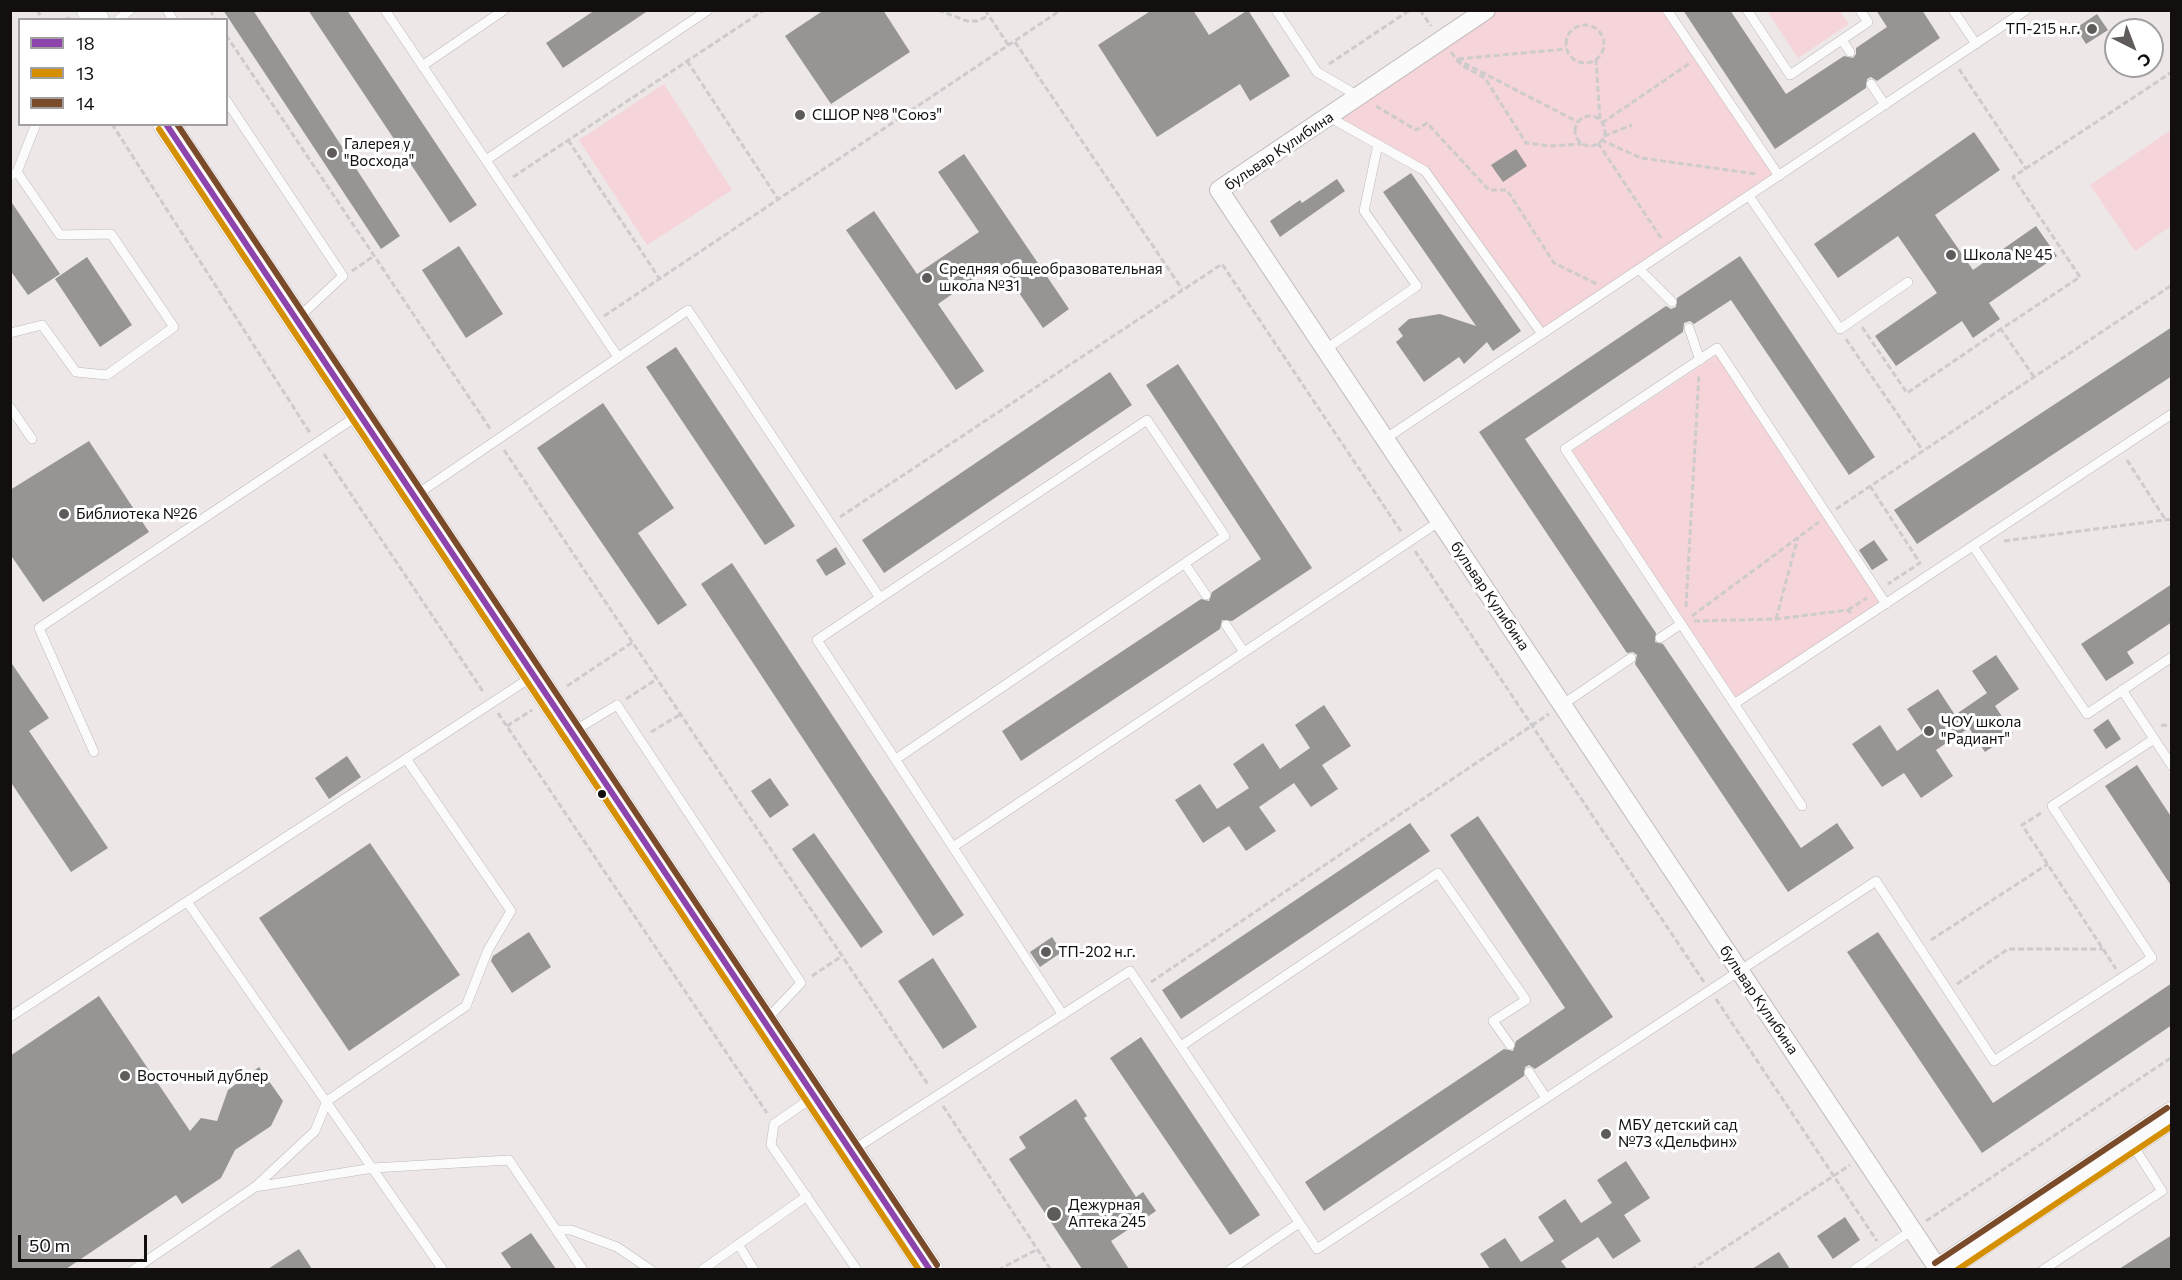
<!DOCTYPE html>
<html>
<head>
<meta charset="utf-8">
<style>
  body { margin:0 }
  #map { position:relative; width:2182px; height:1280px; overflow:hidden; background:#ede7e7; font-family:Commissioner,sans-serif }
  canvas { display:block }
  .frame { position:absolute; inset:0; border:12px solid #130f0f; pointer-events:none }
  .legend { position:absolute; left:18px; top:18px; width:210px; height:108px; box-sizing:border-box; background:#fff; border:2px solid #a19f9f; margin:0; padding:8px 10px; list-style:none; font-size:18px; color:#130f0f }
  .legend li { display:flex; align-items:center; gap:12px; height:30px }
  .legend b { width:30px; border:2px solid #a19f9f }
  .north { position:absolute; left:2104px; top:18px; width:60px; height:60px; box-sizing:border-box; background:#fff; border:2px solid #a19f9f; border-radius:50%; rotate:138deg; font-size:16px; font-weight:700; line-height:24px; text-align:center; color:#130f0f }
  .north::after { content:''; display:block; margin:auto; width:21px; height:27px; background:#5f5b5b; clip-path:polygon(50% 0,100% 100%,50% 72%,0 100%) }
  .scale { position:absolute; left:18px; top:1235px; width:129px; height:27px; box-sizing:border-box; border:3px solid #130f0f; border-top:0; padding-left:8px; font-size:18px; line-height:21px; white-space:nowrap; color:#130f0f; -webkit-text-stroke:4px #fff; paint-order:stroke }
</style>
</head>
<body>
<div id="map">
<canvas width="2182" height="1280"></canvas>
<div class="frame"></div>
<ul class="legend">
<li><b style="height:8px;background:#8e44ad"></b>18</li>
<li><b style="height:8px;background:#d58f02"></b>13</li>
<li><b style="height:8px;background:#7a4b2a"></b>14</li>
</ul>
<div class="north">С</div>
<div class="scale">50 m</div>
</div>
<script>
const g = document.querySelector('canvas').getContext('2d');
g.lineJoin = 'round';
function paint(path, color) { g.fillStyle = color; g.fill(path, 'evenodd'); }
const toPath = rows => new Path2D(rows.map(r => 'M' + r).join(''));
function trace(path, color, width, dash) { g.strokeStyle = color; g.lineWidth = width; g.lineCap = dash ? 'butt' : 'round'; g.setLineDash(dash || []); g.stroke(path); }
function drawText(font, color, halo, rows, align = 'center') {
  g.font = font + ' Commissioner,sans-serif'; g.lineWidth = 6; g.setLineDash([]); g.textBaseline = 'middle'; g.strokeStyle = halo; g.fillStyle = color; for (const [text, x, y, turn = 0] of rows) {
    g.save(); g.translate(x, y); g.rotate((+turn || 0) * Math.PI / 180); g.textAlign = isNaN(turn) ? turn : align; if (halo) g.strokeText(text, 0, 0); g.fillText(text, 0, 0); g.restore();
  }
}
const green = toPath([
  [1491,11,1664,11,1775,176,1542,331,1427,169,1332,116],
  [1767,11,1840,11,1849,24,1798,58],
  [664,84,732,190,647,245,579,140],
  [2171,130,2171,226,2135,251,2090,185],
  [1717,355,1881,602,1736,698,1572,451]
]);
const building = toPath([
  [223,10,253,10,400,236,381,249],
  [308,10,347,10,477,205,450,223],
  [595,10,649,10,563,68,546,43],
  [824,10,883,10,910,52,831,104,785,36],
  [1152,10,1193,10,1209,35,1248,10,1290,76,1250,101,1240,84,1157,137,1098,45],
  [1683,10,1730,10,1786,94,1844,56,1853,58,1856,54,1856,48,1887,27,1876,10,1922,10,1940,38,1877,81,1871,77,1867,79,1866,88,1775,149],
  [2097,14,2108,30,2086,44,2076,28],
  [1974,132,2000,170,1935,215,1973,270,2036,226,2057,256,1989,303,2000,319,1973,338,1962,321,1896,366,1875,336,1937,293,1898,236,1838,278,1814,244],
  [1516,149,1527,166,1503,182,1491,165],
  [964,154,1069,309,1043,328,998,262,938,304,984,371,956,390,846,230,874,211,917,274,979,232,938,172],
  [1411,173,1521,331,1493,351,1487,342,1464,364,1459,357,1424,382,1396,342,1403,336,1398,329,1409,319,1440,314,1476,326,1383,192],
  [1337,179,1345,191,1280,237,1270,221,1300,200,1302,203],
  [10,200,60,274,28,295,10,270],
  [459,246,503,314,466,338,422,270],
  [1740,256,1875,457,1849,475,1731,300,1694,324,1690,321,1684,323,1683,332,1525,439,1656,633,1655,642,1663,644,1801,848,1837,823,1854,848,1788,892,1635,664,1637,655,1633,652,1627,653,1479,432,1666,306,1671,309,1676,307,1677,298],
  [87,257,132,325,100,347,55,279],
  [2172,327,2172,376,1917,544,1894,510],
  [676,347,795,526,765,545,646,367],
  [1178,364,1312,568,1232,621,1222,620,1220,629,1021,761,1002,731,1201,599,1209,601,1212,592,1261,559,1146,385],
  [1110,372,1132,405,884,573,862,540],
  [603,403,674,508,638,533,687,605,658,625,537,448],
  [89,441,149,532,43,602,10,554,10,490],
  [1874,540,1888,560,1872,570,1859,550],
  [836,547,846,564,826,576,816,560],
  [732,563,964,915,933,936,701,584],
  [2172,584,2172,622,2127,652,2134,663,2106,681,2081,644],
  [1996,655,2019,689,1995,706,2013,733,1985,752,1969,728,1936,750,1953,776,1921,798,1904,773,1882,787,1852,744,1880,725,1897,751,1923,733,1907,709,1938,689,1955,715,1987,693,1972,671],
  [10,661,49,718,29,731,108,848,71,872,10,781],
  [1324,705,1351,746,1322,765,1338,789,1311,807,1294,783,1259,807,1276,831,1246,851,1229,826,1203,843,1175,800,1200,784,1217,809,1249,788,1233,764,1263,743,1280,769,1310,748,1295,725],
  [2108,719,2121,739,2106,749,2093,730],
  [347,756,361,777,329,799,315,778],
  [2137,765,2172,818,2172,887,2105,786],
  [770,778,789,805,770,818,751,791],
  [1478,816,1613,1017,1535,1069,1529,1065,1525,1067,1524,1076,1324,1211,1305,1182,1504,1049,1513,1051,1516,1041,1565,1008,1450,835],
  [1410,823,1430,851,1181,1019,1162,990],
  [814,833,883,932,861,948,792,849],
  [370,843,460,975,349,1051,259,918],
  [529,932,551,967,512,993,491,961,493,956],
  [1878,932,1993,1103,2172,983,2172,1025,1982,1153,1847,952],
  [1052,937,1062,952,1040,967,1030,952],
  [933,958,977,1027,943,1049,898,981],
  [99,996,190,1131,201,1118,217,1121,228,1090,259,1067,283,1101,271,1126,235,1150,221,1178,182,1204,176,1195,66,1269,10,1269,10,1056],
  [1141,1037,1260,1215,1230,1235,1110,1058],
  [1076,1099,1087,1116,1084,1118,1136,1197,1143,1192,1156,1211,1111,1241,1129,1269,1082,1269,1009,1159,1026,1148,1019,1137],
  [1626,1161,1650,1198,1624,1215,1641,1241,1613,1259,1598,1237,1561,1261,1567,1269,1490,1269,1480,1254,1505,1238,1521,1262,1554,1241,1538,1217,1565,1199,1581,1223,1612,1203,1597,1180],
  [1845,1217,1860,1240,1833,1259,1817,1236],
  [531,1233,556,1269,512,1269,501,1253],
  [2172,1235,2172,1269,2119,1269],
  [299,1249,312,1269,268,1269],
  [1779,1252,1790,1269,1752,1269]
]);
const path = toPath([
  [37,10,43,20],
  [210,10,216,20],
  [938,10,967,21,977,21,988,16],
  [985,10,1009,46],
  [1420,10,1431,26],
  [64,20,72,16],
  '1566 44a19 19 0 1 1 38 0a19 19 0 1 1-38 0Z',
  [226,35,491,430],
  [1015,42,1182,289],
  [1451,52,1456,59,1578,122],
  [1458,59,1566,49],
  [1596,59,1600,120],
  [1457,60,1461,65,1485,78,1526,143,1549,146,1582,144],
  [687,61,778,199],
  [1329,64,1410,10],
  [1959,69,2026,169],
  [1376,106,1416,130,1427,123,1489,190,1507,190,1554,263,1597,284],
  '1575 131a15 15 0 1 1 30 0a15 15 0 1 1-30 0Z',
  [1602,123,1690,63],
  [112,124,310,433],
  [1604,136,1632,125],
  [568,140,659,278],
  [1601,140,1641,158,1757,174],
  [1598,143,1661,238],
  [513,177,764,10],
  [352,271,374,256],
  [604,316,1061,10],
  [1862,327,1907,393,2001,329],
  [1846,339,1923,451],
  [2034,377,2001,329,2080,277,2013,177,2172,72],
  [504,450,929,1086],
  [324,454,484,693],
  [2127,460,2165,519],
  [1870,486,1920,563,1888,584],
  [1836,509,2172,285],
  [840,517,1222,264,1402,533],
  [2004,541,2172,519],
  [1415,551,1704,982],
  [1686,607,1699,374],
  [1848,610,1867,598],
  [1692,616,1819,522],
  [1776,619,1798,537],
  [1694,621,1776,619,1848,610,1851,613],
  [567,686,633,642],
  [626,699,657,679],
  [498,713,767,1113],
  [2161,725,2172,726],
  [507,726,532,710],
  [651,732,681,714],
  [2041,813,2022,825,2116,969],
  [1931,940,2048,864],
  [812,976,842,956],
  [1151,982,1549,714],
  [1957,984,2008,949,2103,949],
  [1716,999,1877,1241],
  [943,1106,1051,1270],
  [1926,1221,2172,1057],
  [998,1270,1038,1249],
  [1691,1270,1850,1165]
]);
const lane = toPath([
  [167,10,173,20],
  [385,10,618,357],
  [1276,10,1317,72,1358,96],
  [1667,10,1779,176],
  [1747,10,1790,75,1868,22,1860,10],
  [1953,10,1976,44],
  [118,20,130,10],
  [1842,40,1850,52],
  [422,66,504,10],
  [1871,84,1885,105],
  [226,100,343,276,298,318],
  [1329,117,1425,171,1542,334],
  [486,160,708,10],
  [10,176,17,172,36,124],
  [1749,196,1840,329,1908,282],
  [1639,269,1672,302],
  [1689,328,1700,360],
  [10,333,42,325,76,372,107,375,174,327,111,234,60,235,17,172],
  [1326,349,1417,286,1364,211,1378,144],
  [10,407,32,439],
  [1385,439,2026,10],
  [416,495,688,310,880,598],
  [1973,546,2087,714,2172,657],
  [1185,564,1206,595],
  [1226,625,1244,652],
  [1660,638,1681,624],
  [2122,690,2172,766],
  [1734,704,2172,414],
  [1562,705,1631,658],
  [574,731,617,705,801,983,767,1019],
  [94,752,39,628,357,416],
  [896,759,1225,536,1147,420,817,640,1063,1015],
  [1802,806,1565,449,1717,348,1886,604],
  [953,847,1440,521],
  [188,903,443,1270],
  [10,1017,533,676],
  [1181,1046,1438,873,1526,1000,1493,1021,1510,1045],
  [1529,1072,1546,1098],
  [813,1097,774,1124,771,1145,857,1270],
  [853,1150,1130,971,1317,1249,1876,881,1994,1061,2152,958,2052,806,2154,739],
  [255,1187,373,1168,509,1160,583,1270],
  [556,1230,571,1230,617,1247,651,1270],
  [738,1244,754,1270],
  [133,1270,255,1187,315,1131,327,1101,466,1006,488,950,511,911,407,760],
  [702,1270,807,1196],
  [1230,1270,1299,1223],
  [1854,1270,1912,1230],
  [2043,1270,2162,1191,2132,1144]
]);
const street = toPath([
  [1486,10,1219,190,1939,1270]
]);
const secondary = toPath([
  [90,10,96,20],
  [166,124,930,1270],
  [1940,1270,2172,1115]
]);
const bus1 = toPath([
  [166,124,930,1270]
]);
const bus2 = toPath([
  [159,129,919,1270],
  [1957,1270,2172,1126]
]);
const bus3 = toPath([
  [177,124,937,1265],
  [1935,1263,2167,1108]
]);
const markers = [
  [2092,29,6,"#5f5b5b"],
  [800,115,6,"#5f5b5b"],
  [332,153,6,"#5f5b5b"],
  [1951,255,6,"#5f5b5b"],
  [927,278,6,"#5f5b5b"],
  [64,514,6,"#5f5b5b"],
  [1929,731,6,"#5f5b5b"],
  [602,794,5,"#130f0f"],
  [1046,952,6,"#5f5b5b"],
  [125,1076,6,"#5f5b5b"],
  [1606,1134,6,"#5f5b5b"],
  [1054,1214,8,"#5f5b5b"]
];
const poiNames = [
  ["ТП-215 н.г.",2080,29,"right"],
  ["СШОР №8 \"Союз\"",812,115],
  ["Галерея у",344,144],
  ["\"Восхода\"",344,161],
  ["Школа № 45",1963,255],
  ["Средняя общеобразовательная",939,269],
  ["школа №31",939,286],
  ["Библиотека №26",76,514],
  ["ЧОУ школа",1941,722],
  ["\"Радиант\"",1941,739],
  ["ТП-202 н.г.",1058,952],
  ["Восточный дублер",137,1076],
  ["МБУ детский сад",1618,1125],
  ["№73 «Дельфин»",1618,1142],
  ["Дежурная",1068,1205],
  ["Аптека 245",1068,1222]
];
const streetNames = [
  ["бульвар Кулибина",1279,151,-34],
  ["бульвар Кулибина",1490,596,56],
  ["бульвар Кулибина",1759,1000,56]
];
paint(green, '#f5d5d9');
paint(building, '#979594');
trace(lane, '#beb9b9', 10);
trace(street, '#beb9b9', 20);
trace(secondary, '#beb9b9', 27);
trace(path, '#cecbcc', 3, [6, 3]);
trace(lane, '#fcfbfb', 9);
trace(street, '#fcfbfb', 18);
trace(secondary, '#fcfbfb', 26);
trace(bus1, '#8e44ad', 6);
trace(bus2, '#d58f02', 6);
trace(bus3, '#7a4b2a', 6);
for (const [x, y, r, color] of markers) { const dot = new Path2D(); dot.arc(x, y, r, 0, 2 * Math.PI); g.fillStyle = color; g.fill(dot); trace(dot, '#fff', 2); }
drawText('15px', '#130f0f', '#fff', poiNames, 'left');
drawText('15px', '#130f0f', '#fff', streetNames);
</script>
</body>
</html>
